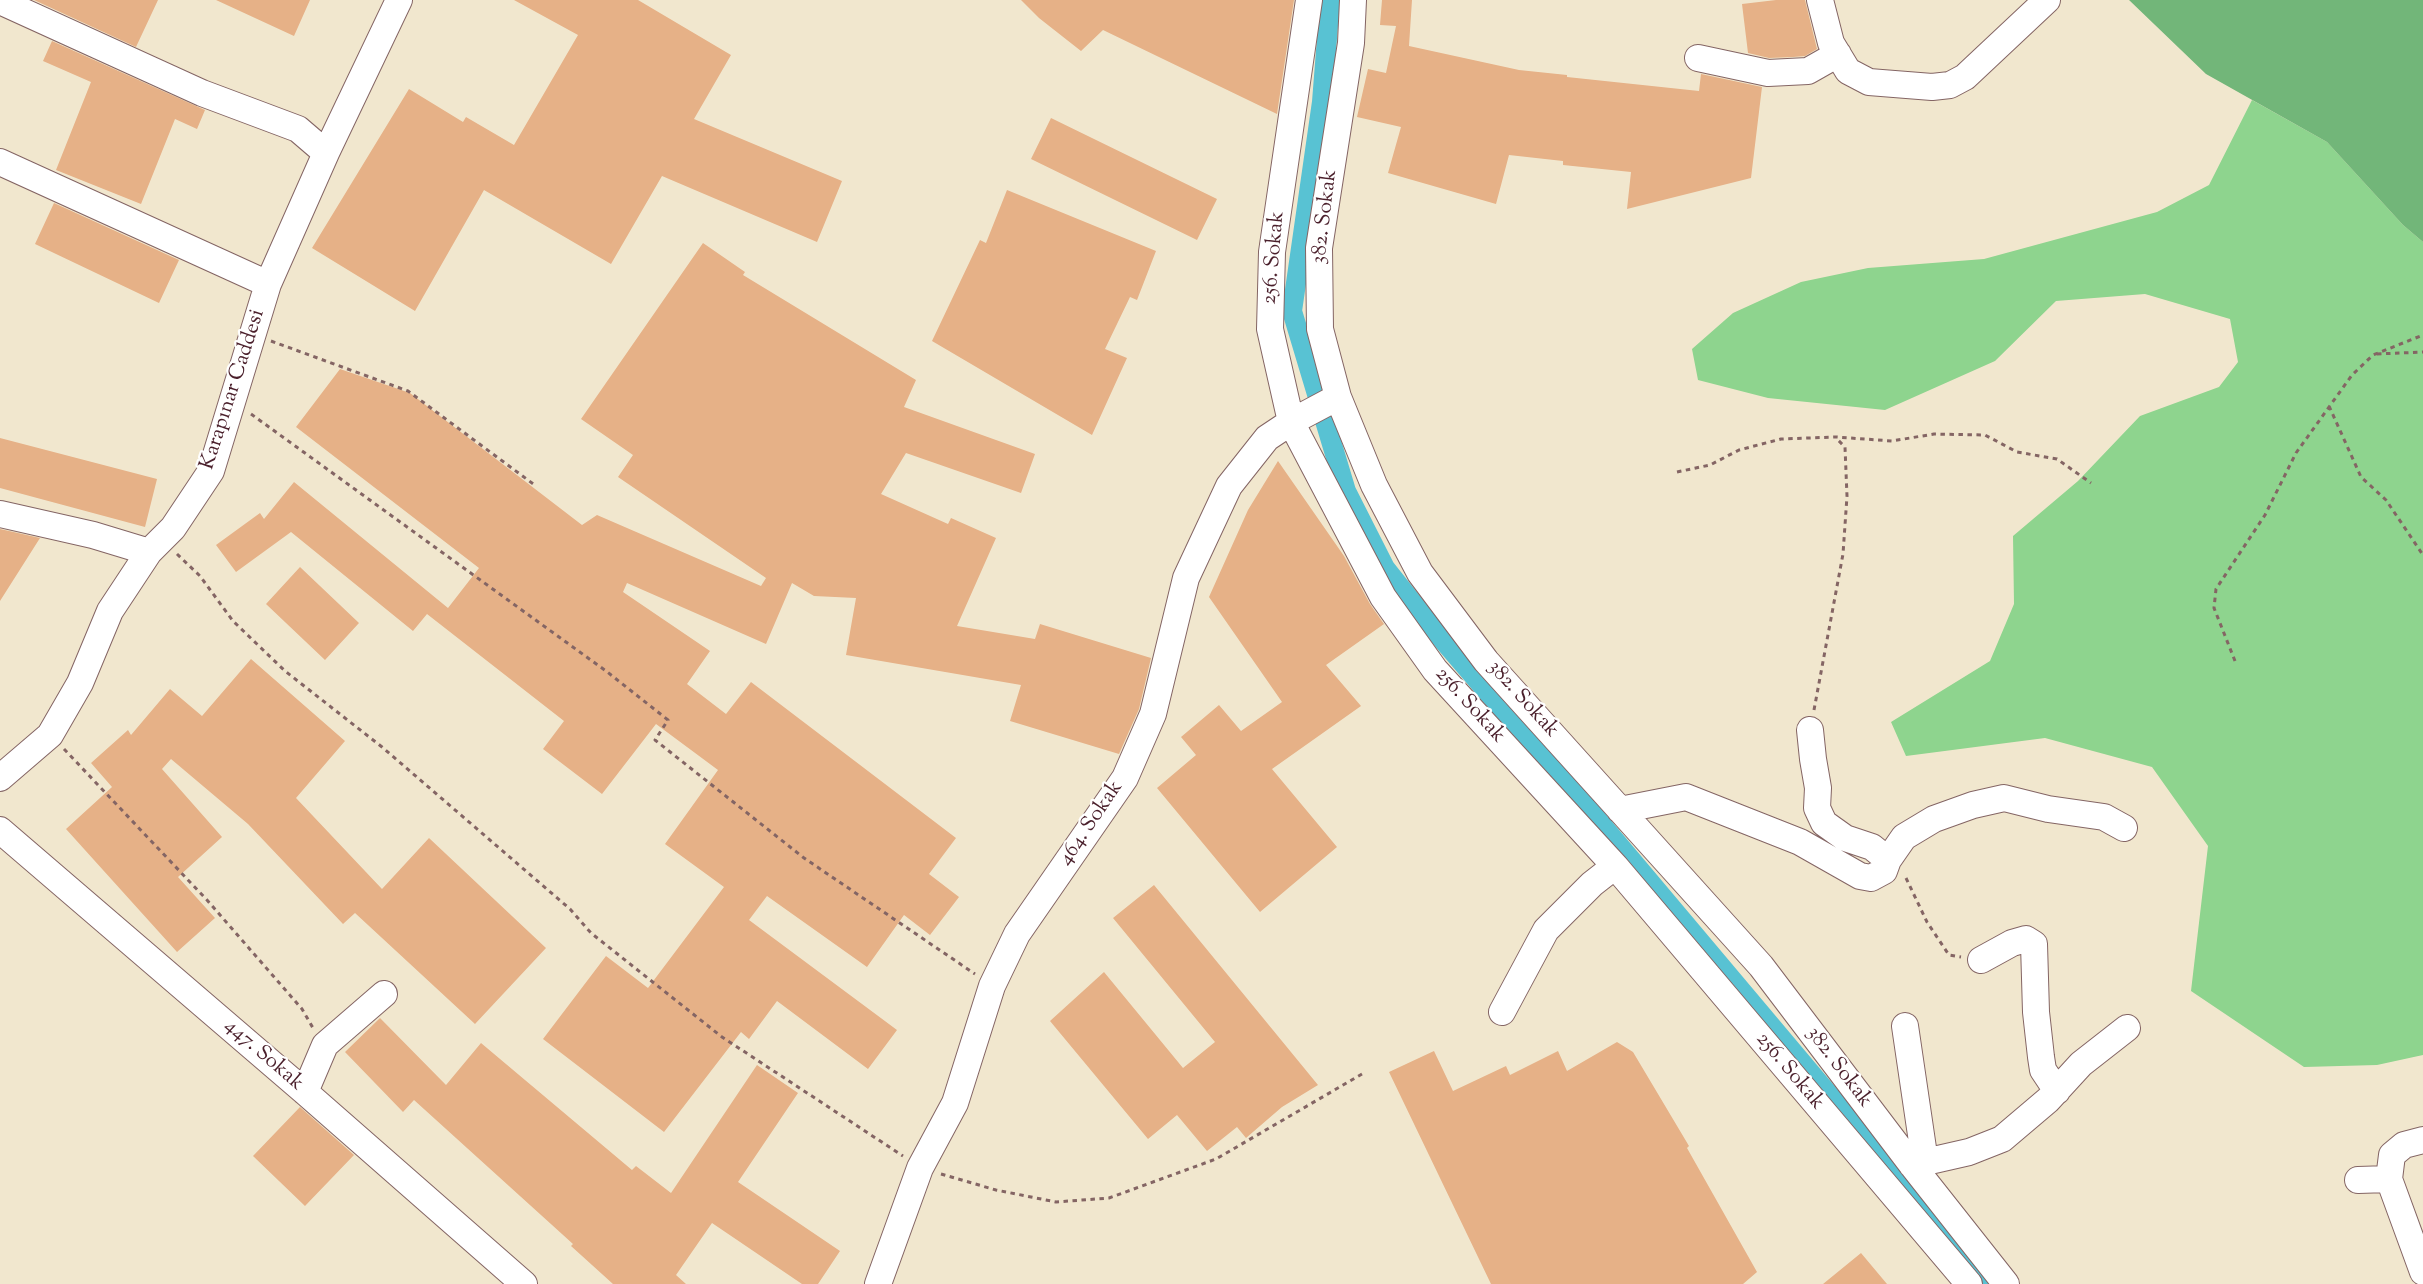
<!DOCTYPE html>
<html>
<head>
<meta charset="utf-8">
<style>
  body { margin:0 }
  canvas { display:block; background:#f1e7ce }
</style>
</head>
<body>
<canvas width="2423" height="1284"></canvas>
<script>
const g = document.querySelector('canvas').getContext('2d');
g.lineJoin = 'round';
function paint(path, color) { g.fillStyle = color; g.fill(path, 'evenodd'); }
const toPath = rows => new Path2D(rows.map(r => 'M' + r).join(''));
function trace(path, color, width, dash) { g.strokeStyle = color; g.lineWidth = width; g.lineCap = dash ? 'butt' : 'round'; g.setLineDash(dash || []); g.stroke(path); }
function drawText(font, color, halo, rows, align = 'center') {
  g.font = font + ' "Sorts Mill Goudy",serif'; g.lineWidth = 4.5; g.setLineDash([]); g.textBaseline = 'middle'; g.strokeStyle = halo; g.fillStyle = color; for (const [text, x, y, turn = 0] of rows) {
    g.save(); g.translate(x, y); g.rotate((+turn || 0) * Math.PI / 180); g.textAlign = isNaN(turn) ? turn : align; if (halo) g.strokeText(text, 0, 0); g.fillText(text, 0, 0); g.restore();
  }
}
const green = toPath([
  [2252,100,2327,142,2403,225,2423,242,2423,1055,2377,1065,2304,1067,2191,991,2208,846,2152,767,2045,738,1906,756,1891,722,1990,661,2014,604,2013,536,2078,481,2140,416,2219,387,2238,362,2230,319,2145,294,2056,301,1995,361,1885,410,1768,398,1698,380,1692,349,1733,313,1801,282,1868,268,1984,259,2157,212,2209,185]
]);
const forest = toPath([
  [2129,0,2423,0,2423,242,2403,225,2327,142,2206,74]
]);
const canal = toPath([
  [1330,0,1322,102,1292,311,1346,491,1385,568,1435,631,1596,818,1920,1203,1983,1284]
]);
const building = toPath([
  [34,0,158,0,136,47],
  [216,0,310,0,294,36],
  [514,0,638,0,731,55,694,119,842,181,817,242,662,176,611,264,484,190,415,311,312,248,409,89,463,122,466,117,514,145,578,35],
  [1021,0,1294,0,1277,114,1103,30,1081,51,1039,18],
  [1382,0,1412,0,1409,46,1519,70,1567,75,1567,77,1699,91,1701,74,1762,87,1751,178,1627,209,1631,172,1563,165,1563,161,1509,155,1496,204,1388,173,1401,127,1357,117,1368,69,1386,73,1396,26,1380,25],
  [1776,0,1805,0,1817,49,1805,56,1793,57,1769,58,1748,53,1742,4],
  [52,41,205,110,197,129,175,119,141,204,56,170,91,82,43,61],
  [1051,118,1217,199,1197,240,1031,159],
  [1007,190,1156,251,1137,300,1130,297,1105,349,1127,358,1092,435,932,341,980,240,986,243],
  [54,203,179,260,159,303,35,244],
  [703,243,745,272,743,275,916,380,904,407,1035,454,1021,493,906,453,881,494,948,524,951,518,996,538,957,626,1035,639,1040,624,1151,658,1139,709,1119,754,1010,721,1021,685,846,655,856,598,814,596,792,583,766,644,627,583,623,592,710,651,687,684,726,714,751,682,956,838,929,874,959,897,930,935,904,915,867,967,767,896,749,920,897,1030,868,1069,777,1001,749,1039,741,1032,664,1132,543,1039,606,956,648,988,724,887,665,844,718,770,656,724,602,794,543,749,564,721,427,614,413,631,291,532,236,572,216,545,260,513,264,519,294,482,448,608,479,568,296,427,340,369,410,393,582,525,597,515,761,586,766,578,618,477,633,455,581,419],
  [0,438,157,479,145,527,0,488],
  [1278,461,1344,556,1370,604,1384,624,1326,665,1361,706,1272,769,1337,847,1260,912,1157,788,1196,755,1181,737,1219,705,1241,731,1282,702,1209,597,1248,510],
  [0,529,40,538,0,601],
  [300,567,359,623,325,660,266,604],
  [251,659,345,741,296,798,382,889,429,838,546,948,475,1024,355,913,343,924,248,824,171,759,162,769,222,837,178,877,215,918,177,952,66,829,112,787,91,763,128,730,131,735,170,689,202,716],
  [1154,885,1318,1085,1282,1107,1246,1138,1237,1127,1207,1151,1177,1115,1148,1139,1050,1021,1104,972,1183,1068,1215,1042,1113,918],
  [380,1018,446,1085,481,1043,632,1170,636,1166,671,1193,757,1065,798,1093,738,1182,840,1251,818,1284,802,1284,712,1223,676,1275,686,1284,613,1284,571,1246,573,1244,414,1100,403,1112,345,1052],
  [1617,1042,1633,1052,1689,1146,1687,1148,1757,1272,1743,1284,1491,1284,1389,1072,1434,1051,1453,1091,1506,1066,1510,1075,1558,1051,1567,1071],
  [300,1107,354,1155,305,1206,253,1156],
  [1861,1253,1887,1284,1823,1284]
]);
const path = toPath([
  [271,341,408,391,536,486],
  [2377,354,2423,352],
  [2329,406,2361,477,2386,500,2423,555],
  [251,414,606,671,668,720,655,740,804,858,975,974],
  [1677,472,1710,465,1739,450,1781,439,1836,437,1892,441,1934,434,1985,435,2017,452,2057,459,2091,483],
  [177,554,200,576,233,621,285,671,382,747,570,909,591,933,722,1037,903,1156],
  [2235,661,2214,608,2216,589,2265,515,2296,453,2352,375,2373,355,2423,335],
  [1814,710,1843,554,1847,496,1845,447,1836,438],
  [64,749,207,900,302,1009,313,1028],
  [1906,878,1927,922,1949,955,1961,957],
  [941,1174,996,1190,1056,1202,1109,1198,1216,1159,1362,1074]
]);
const minor = toPath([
  [1309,0,1272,252,1270,329,1291,422,1383,597,1435,670,1615,866,1969,1284],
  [1353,0,1351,43,1319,248,1320,329,1338,397,1374,485,1420,573,1486,661,1761,966,1912,1165,2006,1284],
  [1820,0,1831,43,1848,71,1869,82,1932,87,1950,85,1965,77,2047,0],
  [0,1,202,93,298,129,326,153],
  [1698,58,1768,73,1808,71,1838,54],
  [0,162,268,284],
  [0,514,93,535,149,552],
  [1810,730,1813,759,1818,788,1817,808,1824,823,1845,838,1872,847,1888,860],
  [0,778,50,735,80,683,110,611,149,552,173,528,211,471,268,284,326,153,399,0],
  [1620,810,1686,797,1800,842,1860,876,1871,878,1884,871,1888,860,1904,837,1934,819,1973,805,2004,798,2048,809,2104,817,2124,828],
  [0,830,305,1092,524,1284],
  [1981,960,2012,943,2026,939,2034,944,2036,1012,2041,1057,2043,1070,2057,1091],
  [1502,1012,1546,930,1592,884,1615,866],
  [1905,1026,1925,1162],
  [305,1092,325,1045,384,994],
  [2423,1140,2404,1145,2392,1155,2389,1179,2423,1272],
  [1912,1165,1969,1152,2002,1139,2048,1100,2081,1064,2127,1028],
  [2358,1180,2389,1179],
  [878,1284,920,1168,955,1103,992,986,1017,934,1125,778,1153,714,1186,578,1229,486,1267,438,1291,422,1338,397]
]);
const streetNames = [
  ["382. Sokak",1326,217,-83],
  ["256. Sokak",1275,258,-85],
  ["Karapınar Caddesi",234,390,-72],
  ["382. Sokak",1522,700,48],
  ["256. Sokak",1469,706,48],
  ["464. Sokak",1092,824,-56],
  ["447. Sokak",263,1056,41],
  ["382. Sokak",1838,1068,53],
  ["256. Sokak",1789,1072,50]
];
paint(green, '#8ed48e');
paint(forest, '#72b679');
trace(canal, '#58c2d3', 20);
paint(building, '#e6b187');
trace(minor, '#846564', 28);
trace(path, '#846564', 3, [4.5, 4.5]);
trace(minor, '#fff', 26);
drawText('21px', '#4a1f2b', '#fff', streetNames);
</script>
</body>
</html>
